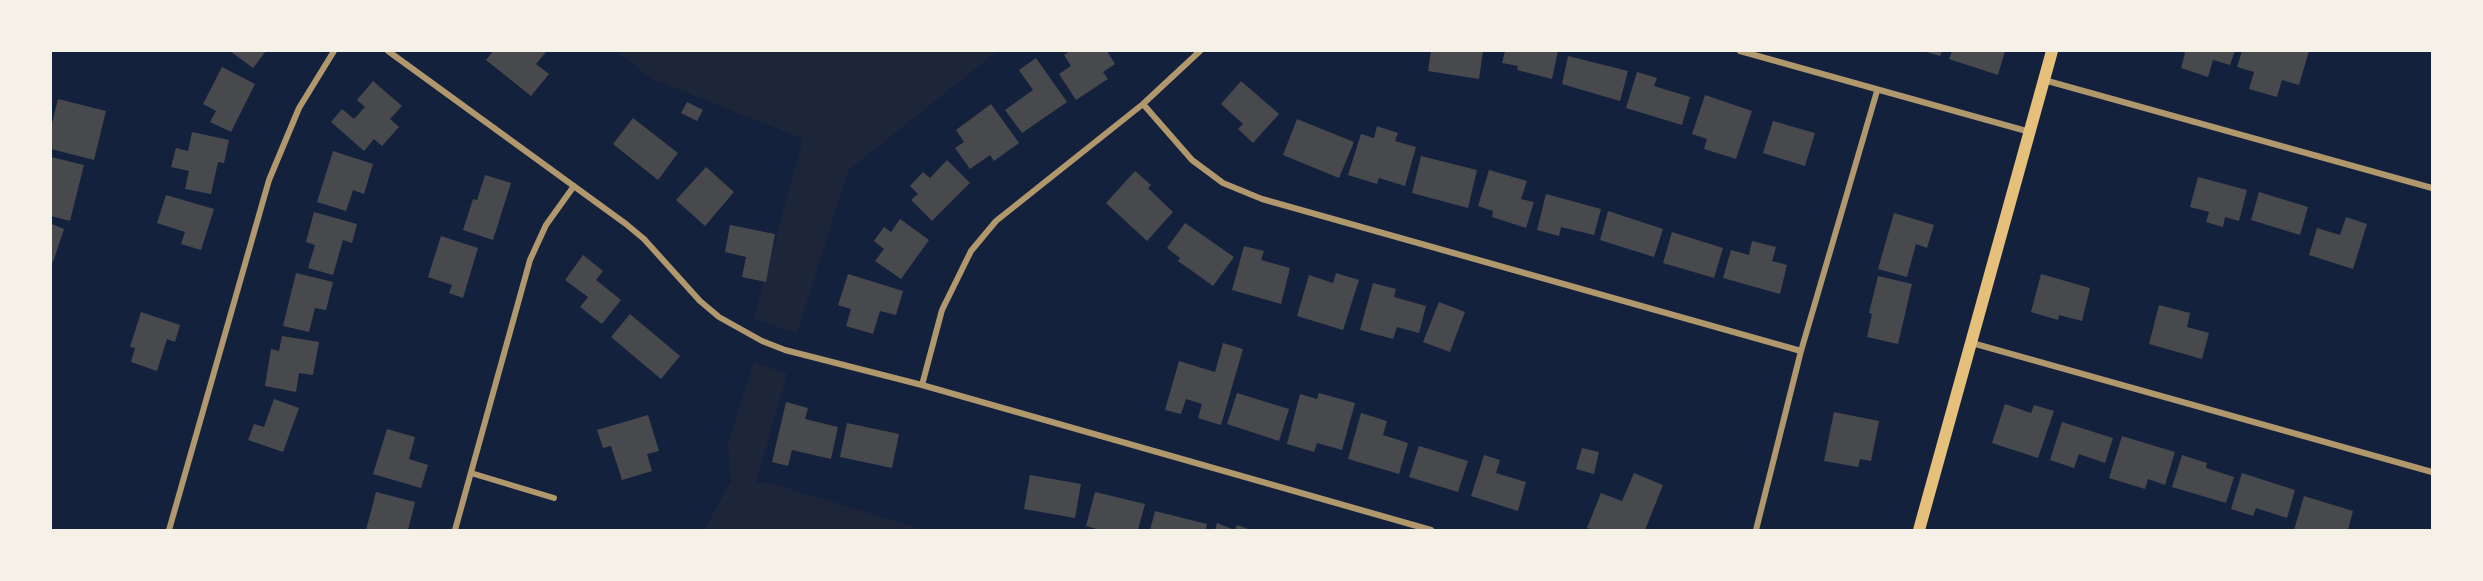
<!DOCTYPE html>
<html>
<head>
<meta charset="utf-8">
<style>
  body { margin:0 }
  #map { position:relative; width:2483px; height:581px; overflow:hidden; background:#14213d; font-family:Quicksand,sans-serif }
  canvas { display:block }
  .frame { position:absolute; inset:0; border:52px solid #f6f1e7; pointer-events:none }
</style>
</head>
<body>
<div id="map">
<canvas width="2483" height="581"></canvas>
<div class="frame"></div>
</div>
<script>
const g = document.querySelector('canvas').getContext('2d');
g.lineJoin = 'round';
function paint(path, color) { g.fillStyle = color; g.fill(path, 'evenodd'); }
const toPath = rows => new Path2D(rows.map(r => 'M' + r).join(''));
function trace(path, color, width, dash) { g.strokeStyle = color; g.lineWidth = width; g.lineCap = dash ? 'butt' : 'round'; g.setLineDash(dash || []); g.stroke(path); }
const green = toPath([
  [617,51,998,51,848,171,797,333,754,319,803,139,652,79],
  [754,362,787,374,756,482,770,483,925,530,704,530,731,481,728,443]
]);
const building = toPath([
  [230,51,266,51,253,68],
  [493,51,544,51,546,52,536,64,549,74,531,96,486,60],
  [1070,51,1107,51,1115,64,1103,72,1108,79,1076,100,1059,74,1071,66,1064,55],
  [1431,51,1483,51,1479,79,1428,71],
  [1505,51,1558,51,1552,79,1517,70,1518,66,1502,63],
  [1923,51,1942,51,1940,56],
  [1952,51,2005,51,1998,75,1949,59],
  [2180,51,2235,51,2230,65,2213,60,2208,77,2181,68,2185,53],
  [2242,51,2309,51,2299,85,2282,80,2277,97,2249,89,2254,72,2237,67],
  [1568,56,1628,71,1620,101,1562,84],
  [1036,58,1067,102,1022,133,1005,110,1033,90,1019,70],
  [222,67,255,84,231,132,210,122,216,111,203,104],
  [1637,72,1657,78,1654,86,1690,97,1682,125,1626,108],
  [373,81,402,106,390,119,399,127,382,146,374,139,364,151,331,122,342,109,354,119,365,107,357,100],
  [1241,81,1279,114,1253,143,1238,129,1243,124,1221,104],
  [1705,95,1752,111,1736,159,1704,149,1707,139,1692,134],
  [58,99,106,111,94,160,51,149,51,127],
  [687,102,703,110,697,121,681,113],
  [991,104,1019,143,994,161,990,155,970,169,955,148,964,142,956,130],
  [633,118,678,153,658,180,613,144],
  [1297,119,1354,142,1339,178,1283,155],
  [1773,121,1815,133,1805,166,1763,153],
  [1377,126,1398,133,1395,141,1416,147,1405,186,1379,178,1377,184,1348,175,1361,134,1374,138],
  [192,132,229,140,224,163,218,162,211,194,185,189,189,171,171,167,176,148,188,151],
  [333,151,373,164,364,194,353,190,346,211,317,202],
  [1421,156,1477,170,1468,208,1412,193],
  [51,157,84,165,70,221,51,216],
  [947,160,970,183,932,221,911,200,918,194,910,186,923,172,930,178],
  [706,167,734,192,705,226,676,200],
  [1489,170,1527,181,1521,199,1534,202,1526,228,1492,217,1493,211,1478,206],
  [1135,171,1151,185,1148,188,1173,212,1147,241,1106,203],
  [485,175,511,183,493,240,463,230,473,199,477,200],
  [2198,177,2247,190,2239,221,2225,217,2223,227,2206,222,2209,212,2190,207],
  [2259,192,2308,207,2300,235,2251,220],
  [1546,194,1601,209,1594,235,1561,227,1559,236,1537,230],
  [166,195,214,209,201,250,181,244,185,232,157,223],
  [1608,211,1663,229,1654,257,1600,240],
  [314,212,357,224,352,243,343,240,333,275,308,268,315,245,306,242],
  [1894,213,1934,225,1927,248,1916,244,1907,277,1878,269],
  [2346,217,2367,224,2353,269,2309,255,2317,228,2340,235],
  [900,219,929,240,901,279,875,261,884,249,874,241,884,227,891,232],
  [1185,223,1234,257,1213,286,1178,261,1180,258,1167,248],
  [51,224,64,229,53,262,51,261],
  [730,225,775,234,766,282,742,277,746,257,725,252],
  [1672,232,1723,248,1714,278,1663,263],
  [441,236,478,248,463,298,449,293,452,285,428,277],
  [1752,241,1776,247,1772,261,1787,265,1780,294,1723,278,1731,250,1749,255],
  [1244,246,1264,251,1261,260,1290,268,1281,304,1232,290],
  [583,255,603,271,596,280,621,300,602,324,580,307,588,297,565,280],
  [296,273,333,282,326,310,315,308,309,332,283,326],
  [1336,273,1359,280,1343,330,1297,316,1309,275,1333,283],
  [848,274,903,291,896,315,880,311,873,334,846,326,851,309,838,305],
  [2041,274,2090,288,2082,321,2059,315,2058,320,2031,312],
  [1878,276,1912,284,1898,344,1867,337,1872,314,1869,313],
  [1373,283,1396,289,1394,297,1426,306,1419,333,1397,327,1393,339,1360,330],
  [1439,302,1465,312,1450,352,1423,342],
  [2159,305,2190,313,2187,327,2209,333,2202,359,2149,344],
  [141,312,180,325,175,342,167,339,157,371,131,362,135,348,130,347],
  [630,314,680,356,661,379,611,337],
  [282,336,319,342,313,375,299,373,296,392,265,386,271,349,279,351],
  [1223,343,1243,349,1221,425,1198,418,1202,404,1186,399,1181,414,1165,410,1179,361,1215,372],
  [1237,393,1289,409,1279,441,1227,424],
  [1319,393,1355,403,1342,450,1317,443,1314,452,1287,444,1300,394,1317,399],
  [274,399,299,408,283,452,248,440,254,424,264,427],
  [786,402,808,408,805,419,838,427,831,459,792,450,788,466,772,462],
  [2005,404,2031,413,2034,405,2054,411,2038,458,1992,443],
  [1834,412,1879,421,1871,461,1860,459,1858,467,1824,461],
  [1361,413,1387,421,1383,435,1408,443,1399,474,1348,459],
  [648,415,659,451,647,454,652,471,622,480,611,446,603,448,597,430],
  [2062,422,2113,438,2105,463,2079,454,2074,468,2050,460],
  [847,423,899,434,892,468,840,457],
  [387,429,415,437,409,459,428,465,421,488,373,474],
  [2122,436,2175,452,2165,485,2148,479,2145,489,2109,478],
  [1419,446,1468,461,1458,492,1409,477],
  [1582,448,1599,452,1594,474,1576,469],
  [1484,455,1500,460,1496,473,1526,482,1518,511,1471,496],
  [2182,455,2207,463,2206,468,2234,477,2226,503,2172,487],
  [1634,473,1663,485,1645,530,1593,530,1587,528,1601,493,1622,501],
  [2242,473,2295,490,2287,518,2256,508,2253,516,2231,509],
  [1030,475,1081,484,1075,518,1024,509],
  [376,492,415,502,408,530,366,530],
  [1095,492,1145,504,1138,530,1100,530,1086,526],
  [2304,496,2353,511,2348,530,2294,530],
  [1155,511,1207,524,1206,530,1150,530],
  [1217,523,1235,530,1237,525,1251,530,1215,530]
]);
const minor = toPath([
  [388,51,626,224,644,239,700,301,719,317,762,341,785,350,922,385,1431,530],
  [1740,51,2030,132],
  [2044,80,2432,188],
  [1143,104,1192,160,1223,183,1262,199,1801,351],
  [1972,343,2432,472],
  [922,385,942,310,971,251,996,221,1143,104,1200,51],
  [471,473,554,498],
  [169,530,269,180,299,108,334,51],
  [455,530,530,260,546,225,574,186],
  [1756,530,1801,351,1877,91]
]);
const secondary = toPath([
  [1919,530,2052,51]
]);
paint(green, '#1d2539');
paint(building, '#48494c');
trace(minor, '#b1986c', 6);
trace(secondary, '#e5c07b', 12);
</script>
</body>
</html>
